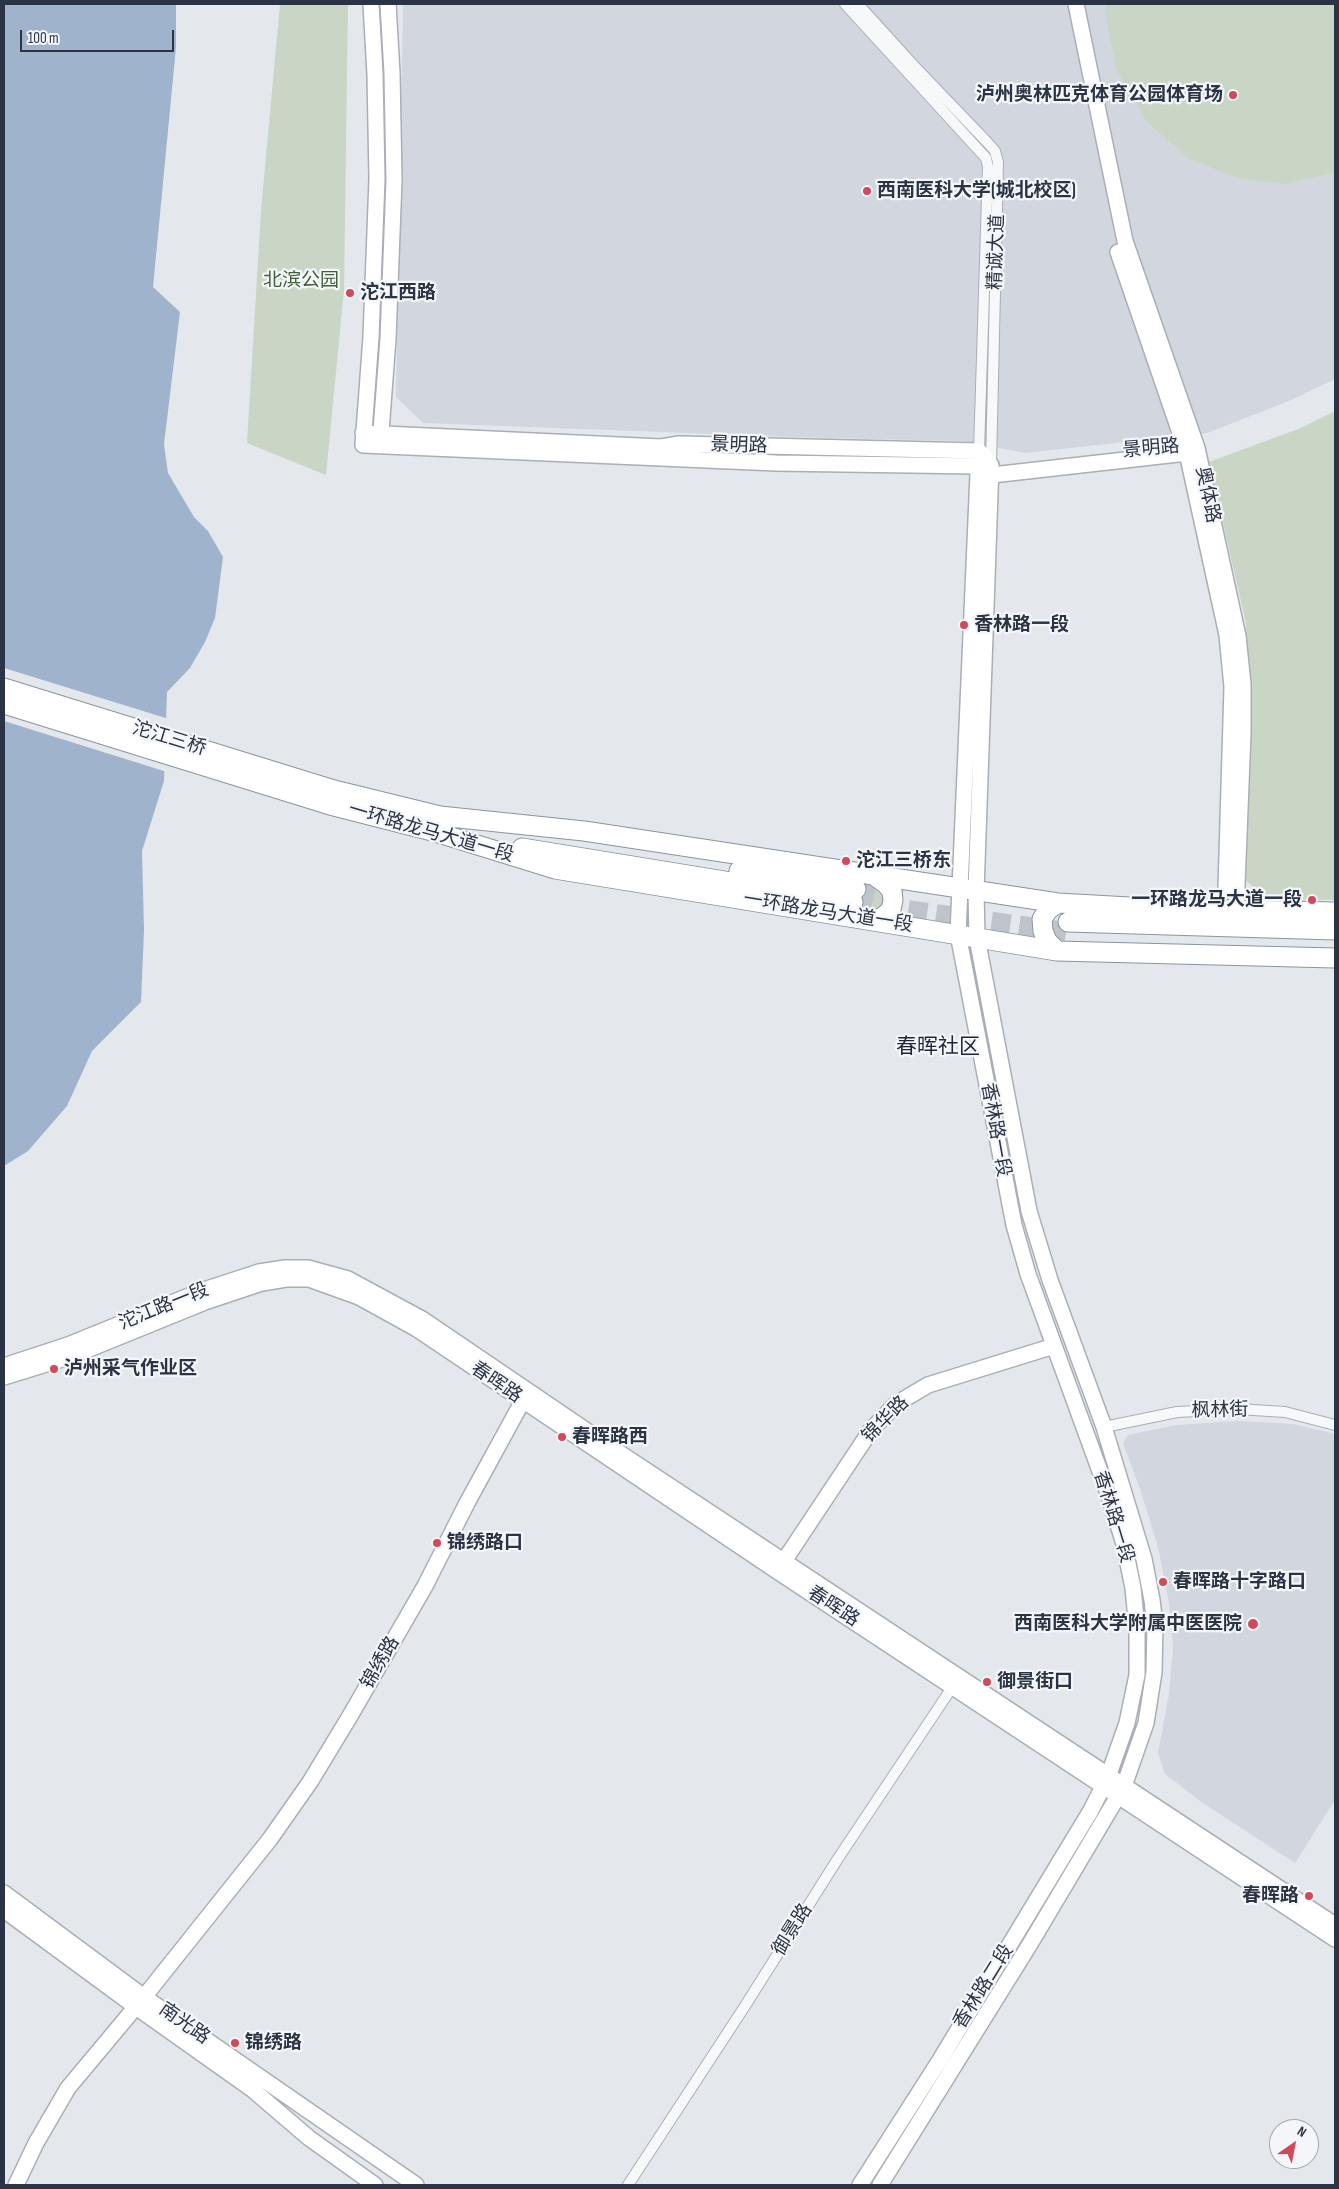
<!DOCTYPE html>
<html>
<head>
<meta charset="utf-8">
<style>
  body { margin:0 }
  #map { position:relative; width:1339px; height:2189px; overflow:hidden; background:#e4e7ec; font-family:"Sofia Sans Condensed",sans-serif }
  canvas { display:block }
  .frame { position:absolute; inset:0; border:5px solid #2b3445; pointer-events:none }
  .north { position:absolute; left:1269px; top:2119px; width:50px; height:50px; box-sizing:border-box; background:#f4f6f9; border:1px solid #a4a8b1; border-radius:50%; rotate:33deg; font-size:14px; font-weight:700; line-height:20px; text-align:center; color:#2b3445 }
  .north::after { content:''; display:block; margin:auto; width:18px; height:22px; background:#d1495b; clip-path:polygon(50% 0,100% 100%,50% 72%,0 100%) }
  .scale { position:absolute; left:20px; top:30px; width:154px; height:22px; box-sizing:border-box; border:2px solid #2b3445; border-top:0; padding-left:6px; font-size:15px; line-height:18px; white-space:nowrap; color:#2b3445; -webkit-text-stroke:4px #f4f6f9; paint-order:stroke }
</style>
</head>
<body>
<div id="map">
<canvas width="1339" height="2189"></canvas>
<div class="frame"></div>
<div class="north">N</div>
<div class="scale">100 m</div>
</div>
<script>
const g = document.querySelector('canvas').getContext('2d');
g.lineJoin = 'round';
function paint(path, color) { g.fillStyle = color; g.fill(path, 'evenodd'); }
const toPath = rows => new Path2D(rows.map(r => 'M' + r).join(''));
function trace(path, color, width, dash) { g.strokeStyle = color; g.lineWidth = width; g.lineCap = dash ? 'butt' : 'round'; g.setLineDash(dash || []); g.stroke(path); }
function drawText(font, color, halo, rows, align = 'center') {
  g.font = font + ' "Sofia Sans Condensed","Noto Sans SC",sans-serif'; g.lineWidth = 4.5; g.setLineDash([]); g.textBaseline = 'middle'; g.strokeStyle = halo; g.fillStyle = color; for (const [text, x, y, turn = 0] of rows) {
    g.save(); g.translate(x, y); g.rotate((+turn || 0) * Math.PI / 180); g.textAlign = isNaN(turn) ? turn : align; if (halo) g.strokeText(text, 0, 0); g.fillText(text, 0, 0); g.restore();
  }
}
const built = toPath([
  [403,4,1335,4,1335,379,1289,401,1207,433,1025,453,963,441,794,437,423,423,396,397],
  [1238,1421,1293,1424,1335,1434,1335,1800,1295,1863,1200,1801,1165,1774,1158,1753,1169,1694,1173,1645,1169,1603,1158,1547,1140,1489,1123,1443,1128,1435,1176,1425]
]);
const green = toPath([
  [280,4,348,4,344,290,326,475,247,443,261,211],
  [1106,4,1335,4,1335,173,1282,184,1235,177,1188,158,1147,122,1116,69,1105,12],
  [1335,411,1335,900,1269,899,1246,881,1251,729,1246,623,1209,462,1301,428],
  [860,884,876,887,885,895,883,906,876,912,853,910]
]);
const water = toPath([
  [4,4,176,4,176,47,153,287,180,312,164,444,168,473,194,517,208,531,223,557,215,618,205,642,190,668,167,692,164,781,142,851,144,930,141,1002,92,1051,67,1106,28,1151,4,1166]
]);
const pier = toPath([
  [4,668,169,719,167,772,4,721]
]);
const highwayTunnel = toPath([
  [856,889,906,897],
  [853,902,1069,932]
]);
const street = toPath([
  [845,4,986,158,988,167,979,451],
  [858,4,917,69,987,142,995,151,998,162,991,465],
  [1104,1427,1177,1412,1238,1409,1285,1412,1335,1425],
  [628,2185,745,2006,837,1860,955,1683]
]);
const secondary = toPath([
  [371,4,375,74,377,179,371,337,363,445,776,463,977,466,992,475,1187,453,1197,448],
  [1076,4,1125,241,1197,448,1238,636,1243,684,1243,734,1236,910],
  [1118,252,1187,453,1227,635,1232,687,1226,888],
  [363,433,661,447,679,444,979,451,985,458],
  [380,444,388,339,394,180,392,73,388,4],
  [4,1366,68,1345,201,1291,259,1272,285,1268,308,1268,348,1279,422,1319,606,1444,1335,1925],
  [4,1377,72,1356,205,1302,262,1283,286,1279,309,1279,359,1297,417,1329,777,1571,1335,1939],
  [778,1570,871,1430,896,1404,928,1385,1054,1346],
  [4,1893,144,1997,416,2185],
  [4,1910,136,2007,253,2090,309,2138,375,2185],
  [16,2185,36,2143,68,2088,144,1997,270,1839,310,1782,350,1716,425,1586,467,1503,527,1393],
  [860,2185,940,2060,1090,1812,1108,1777,1127,1723,1137,1675,1137,1629,1133,1588,1124,1544,1109,1496,1028,1274,1014,1225,958,934,979,451],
  [880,2185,1030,1944,1124,1786,1146,1723,1154,1672,1155,1625,1152,1600,1144,1559,1104,1427,1050,1280,1029,1211,977,938,976,891,991,465]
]);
const highway = toPath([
  [4,688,334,790,440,816,584,831,1058,903,1147,908,1335,912],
  [4,704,330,805,432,831,555,869,1057,951,1335,958],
  [522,848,853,902],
  [739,871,856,889],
  [873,920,883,917,891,910,893,900,892,891,886,884,876,877],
  [1068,922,1335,930],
  [1057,951,1047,941,1043,931,1042,919,1048,910,1058,903]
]);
const markers = [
  [1233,95,5,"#d1495b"],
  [867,191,5,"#d1495b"],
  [350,293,5,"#d1495b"],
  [964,625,5,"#d1495b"],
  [846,861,5,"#d1495b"],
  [1312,900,5,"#d1495b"],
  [54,1369,5,"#d1495b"],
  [562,1437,5,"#d1495b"],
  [437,1543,5,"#d1495b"],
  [1163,1582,5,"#d1495b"],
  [1253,1624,6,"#d1495b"],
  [987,1682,5,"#d1495b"],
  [1309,1896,5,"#d1495b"],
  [235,2043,5,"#d1495b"]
];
const poiNames = [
  ["泸州奥林匹克体育公园体育场",1223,95,"right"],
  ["西南医科大学(城北校区)",877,191],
  ["沱江西路",360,293],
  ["香林路一段",974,625],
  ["沱江三桥东",856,861],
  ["一环路龙马大道一段",1302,900,"right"],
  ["泸州采气作业区",64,1369],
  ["春晖路西",572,1437],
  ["锦绣路口",447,1543],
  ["春晖路十字路口",1173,1582],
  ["西南医科大学附属中医医院",1242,1624,"right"],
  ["御景街口",997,1682],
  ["春晖路",1299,1896,"right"],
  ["锦绣路",245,2043]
];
const streetNames = [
  ["精诚大道",997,252,-88],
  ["景明路",739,446,2],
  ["景明路",1151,449,-5],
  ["奥体路",1207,495,78],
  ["沱江三桥",169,739,17],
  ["一环路龙马大道一段",431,833,16],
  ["一环路龙马大道一段",828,913,9],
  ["香林路一段",995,1130,80],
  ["沱江路一段",164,1307,-22],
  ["春晖路",496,1383,34],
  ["枫林街",1220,1411,-1],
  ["锦华路",886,1420,-45],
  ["香林路一段",1113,1517,73],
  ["春晖路",833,1607,33],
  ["锦绣路",381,1663,-60],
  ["御景路",793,1930,-58],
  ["香林路二段",984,1987,-58],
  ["南光路",184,2024,35]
];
const parkNames = [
  ["北滨公园",301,281]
];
const quarterNames = [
  ["春晖社区",938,1048]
];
paint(built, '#d2d6de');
paint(green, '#c9d6c5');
paint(water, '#9fb4cc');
paint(pier, '#e4e7ec');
trace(highwayTunnel, '#bfc3cb', 19, [19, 9]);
trace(street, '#a9aeb7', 12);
trace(secondary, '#a9aeb7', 18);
trace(highway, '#8b94a3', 21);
trace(street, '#f7f8fa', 10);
trace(secondary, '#fff', 15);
trace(highway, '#fff', 19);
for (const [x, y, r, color] of markers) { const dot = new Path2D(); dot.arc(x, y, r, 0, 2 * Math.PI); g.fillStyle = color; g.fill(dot); trace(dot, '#f4f6f9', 2); }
drawText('bold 19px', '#2b3445', '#f4f6f9', poiNames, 'left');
drawText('19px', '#2b3445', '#f4f6f9', streetNames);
drawText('19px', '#3f6138', '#f4f6f9', parkNames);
drawText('21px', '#1d2536', '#f4f6f9', quarterNames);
</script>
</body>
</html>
